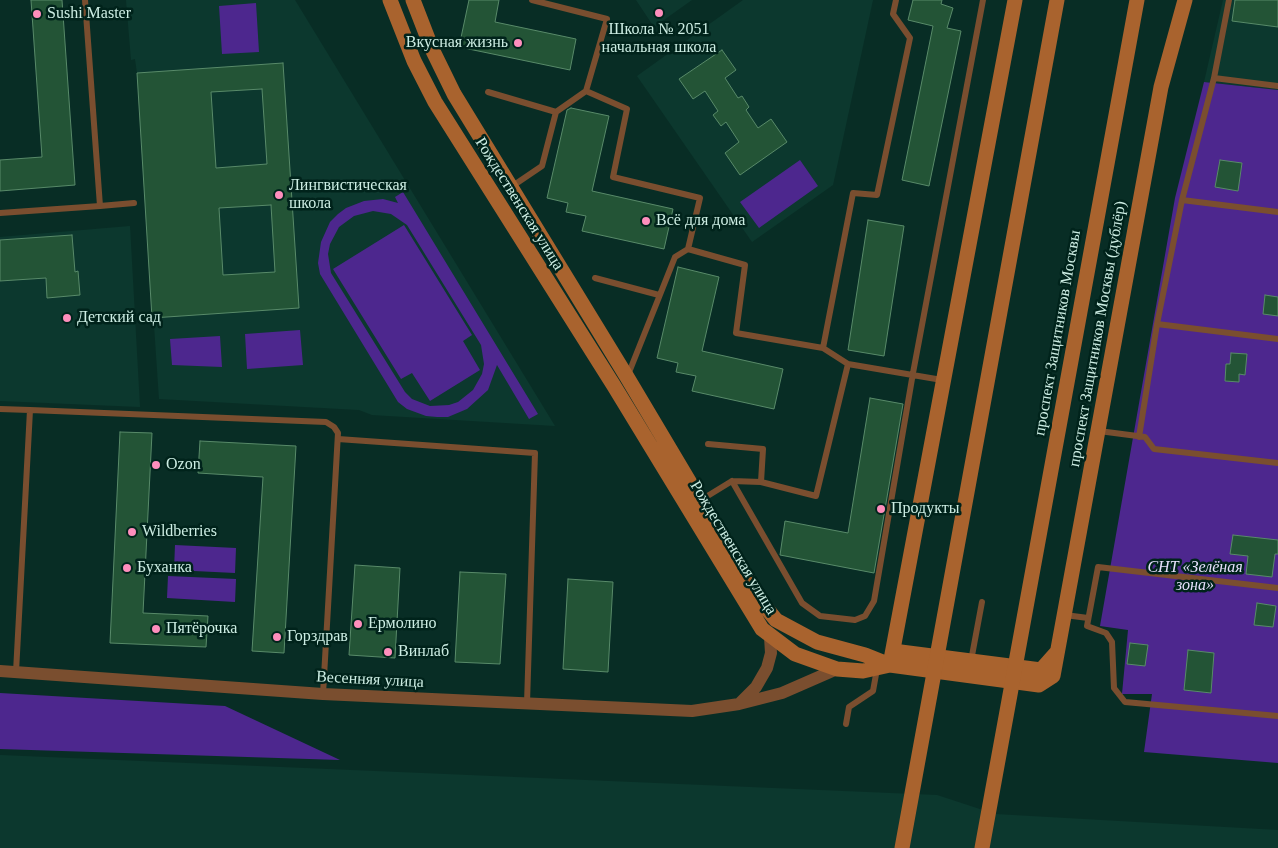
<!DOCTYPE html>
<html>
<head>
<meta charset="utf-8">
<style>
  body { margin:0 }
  canvas { display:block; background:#082d25 }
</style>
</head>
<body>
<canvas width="1278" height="848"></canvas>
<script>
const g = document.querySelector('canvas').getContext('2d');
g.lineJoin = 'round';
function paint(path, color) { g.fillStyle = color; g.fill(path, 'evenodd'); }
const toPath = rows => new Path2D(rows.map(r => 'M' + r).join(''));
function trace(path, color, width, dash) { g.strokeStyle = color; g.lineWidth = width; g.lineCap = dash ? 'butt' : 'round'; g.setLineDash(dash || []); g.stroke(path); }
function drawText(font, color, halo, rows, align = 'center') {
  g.font = font + ' Georgia,serif'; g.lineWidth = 5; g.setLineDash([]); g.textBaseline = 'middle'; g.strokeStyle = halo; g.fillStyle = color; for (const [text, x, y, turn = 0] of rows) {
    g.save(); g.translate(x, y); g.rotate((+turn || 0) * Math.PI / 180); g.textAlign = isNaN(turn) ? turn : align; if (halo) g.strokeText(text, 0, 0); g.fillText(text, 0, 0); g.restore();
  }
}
const built = toPath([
  [126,0,295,0,555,426,372,415,359,410,159,399,137,73,135,59,131,60],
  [636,0,692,0,654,27],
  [743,0,873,0,833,185,752,242,637,76],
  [1223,0,1278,0,1278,90,1204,82],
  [130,226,140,407,0,401,0,237],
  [0,755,937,795,995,814,1278,830,1278,848,0,848]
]);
const green = toPath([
  [256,3,259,52,222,54,219,6],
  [1204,82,1278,90,1278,763,1144,752,1152,694,1122,694,1128,630,1100,626,1175,198],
  [800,160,818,186,759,228,740,202],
  [403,192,538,414,529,419,497,365,488,390,467,409,448,417,437,417,426,416,407,409,398,402,320,274,318,263,321,242,330,222,338,214,346,208,364,201,383,199,398,203,395,197],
  [373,211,391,214,407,225,481,345,484,364,482,374,473,390,458,402,449,405,430,406,412,399,405,392,331,273,328,254,330,244,339,227,354,216],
  [404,225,472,335,463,341,480,370,430,401,412,373,401,379,333,269],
  [300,330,303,365,247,369,245,334],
  [220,336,222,367,172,365,170,339],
  [175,545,236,548,235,573,174,570],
  [168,576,236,579,235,602,167,598],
  [0,693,225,706,340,760,0,749]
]);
const building = toPath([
  [31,0,62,0,75,185,0,191,0,160,42,157,31,0],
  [469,0,499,0,495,22,576,39,570,70,459,47,469,0],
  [913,0,942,0,941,4,953,8,947,28,961,31,929,186,902,180,933,26,908,20,913,0],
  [1235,0,1278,0,1278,27,1232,21,1235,0],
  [722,50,736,70,725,78,738,98,742,96,749,107,746,110,758,128,771,119,787,142,740,175,725,153,739,142,726,122,721,126,713,115,718,111,705,91,693,99,679,79,722,50],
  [283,63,299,308,152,318,137,73,283,63],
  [262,89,267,164,216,168,211,92,262,89],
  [271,205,275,272,223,275,219,208,271,205],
  [571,108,609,116,592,191,673,209,664,249,582,231,586,216,566,212,568,203,547,198,567,110,571,108],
  [1220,160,1242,163,1238,191,1215,187,1220,160],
  [868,220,904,226,884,356,848,350,868,220],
  [72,235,75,272,78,271,80,295,47,298,46,278,0,281,0,240,72,235],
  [678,267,719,277,702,351,783,369,774,409,692,391,696,376,676,372,678,363,657,358,678,267],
  [1265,295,1278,297,1278,316,1263,314,1265,295],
  [1231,353,1247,354,1245,375,1239,374,1239,382,1225,381,1226,364,1230,364,1231,353],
  [870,398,903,404,874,573,780,555,785,521,848,533,870,398],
  [120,432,152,433,143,613,208,616,206,647,110,643,120,432],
  [200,441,296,446,284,653,252,651,263,477,198,473,200,441],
  [1233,535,1278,540,1278,554,1275,554,1272,577,1246,574,1248,556,1230,554,1233,535],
  [355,565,400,568,395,658,349,655,355,565],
  [460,572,506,574,500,664,455,662,460,572],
  [568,579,613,582,608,672,563,669,568,579],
  [1257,603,1276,606,1273,627,1254,625,1257,603],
  [1130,643,1148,645,1145,666,1127,664,1130,643],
  [1188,650,1214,653,1211,693,1184,690,1188,650]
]);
const lane = toPath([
  [532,0,607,19,586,91,627,109,613,177,700,198,688,249,745,265,736,333,823,348],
  [1214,78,1278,86],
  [488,92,556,112],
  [511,187,542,166,556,112,586,91],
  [1182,200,1278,212],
  [100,206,134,203],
  [0,213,100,206,85,0],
  [595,278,659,295],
  [1157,324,1278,339],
  [848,364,823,348,853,193,877,195,910,38,893,14,896,0],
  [628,375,675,257,688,249],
  [0,409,30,410,16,672],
  [30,410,326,422,334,427,338,433,323,694],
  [1099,431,1145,437,1154,449,1278,463],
  [1139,437,1157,324,1182,200,1214,78,1229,0],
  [338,439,535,453,527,703],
  [708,444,763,449,761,482,816,496,848,364,942,380],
  [732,481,761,482],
  [701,500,732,481,802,603,820,616,855,620,865,616,874,601,913,373,983,0],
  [1278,588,1098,567,1087,626,1106,633,1112,642,1114,688,1125,702,1278,716],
  [1065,615,1088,618],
  [971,661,982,602],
  [846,724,849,707,873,691,877,669]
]);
const street = toPath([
  [0,671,323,694,692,711,739,704,782,693,837,669],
  [739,704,756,687,767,668,771,653,770,637]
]);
const secondary = toPath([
  [390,0,414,61,435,102,614,386,762,629,795,654,837,669,863,671,890,665],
  [413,0,432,49,454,94,627,377,730,550,763,604,776,620,817,642,865,655,890,665,1039,685,1053,676,1161,87,1185,0],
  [893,651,1041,670,1057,652],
  [890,665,1015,0]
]);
const secondaryBridge = toPath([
  [902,848,1057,0],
  [982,848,1137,0]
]);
const markers = [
  [659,13,5,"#fe8ebc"],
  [37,14,5,"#fe8ebc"],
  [518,43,5,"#fe8ebc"],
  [279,195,5,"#fe8ebc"],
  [646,221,5,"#fe8ebc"],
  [67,318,5,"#fe8ebc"],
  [156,465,5,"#fe8ebc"],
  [881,509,5,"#fe8ebc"],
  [132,532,5,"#fe8ebc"],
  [127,568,5,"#fe8ebc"],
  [358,624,5,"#fe8ebc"],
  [156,629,5,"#fe8ebc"],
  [277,637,5,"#fe8ebc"],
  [388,652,5,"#fe8ebc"]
];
const poiNames = [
  ["Sushi Master",47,14],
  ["Школа № 2051",659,30,"center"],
  ["начальная школа",659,48,"center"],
  ["Вкусная жизнь",508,43,"right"],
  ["Лингвистическая",289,186],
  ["школа",289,204],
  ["Всё для дома",656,221],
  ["Детский сад",77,318],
  ["Ozon",166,465],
  ["Продукты",891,509],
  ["Wildberries",142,532],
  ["Буханка",137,568],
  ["Ермолино",368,624],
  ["Пятёрочка",166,629],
  ["Горздрав",287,637],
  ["Винлаб",398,652]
];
const streetNames = [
  ["Рождественская улица",519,204,58],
  ["проспект Защитников Москвы",1058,333,-80],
  ["проспект Защитников Москвы (дублёр)",1098,334,-80],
  ["Рождественская улица",733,548,59],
  ["Весенняя улица",370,680,3]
];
const parkNames = [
  ["СНТ «Зелёная",1195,568],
  ["зона»",1195,586]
];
paint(built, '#0c382e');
paint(green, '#4d278e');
paint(building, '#235436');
trace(building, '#588a69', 1);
trace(lane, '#7a4e2f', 6);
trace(street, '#7a4e2f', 12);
trace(secondary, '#a9632e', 15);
trace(secondaryBridge, '#a9632e', 15);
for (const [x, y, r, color] of markers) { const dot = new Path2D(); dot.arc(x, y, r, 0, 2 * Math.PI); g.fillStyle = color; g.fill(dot); trace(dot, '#00231b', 2); }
drawText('16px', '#ccede3', '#00231b', poiNames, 'left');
drawText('16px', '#ccede3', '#00231b', streetNames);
drawText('italic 16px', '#e5e0fc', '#00231b', parkNames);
</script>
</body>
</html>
